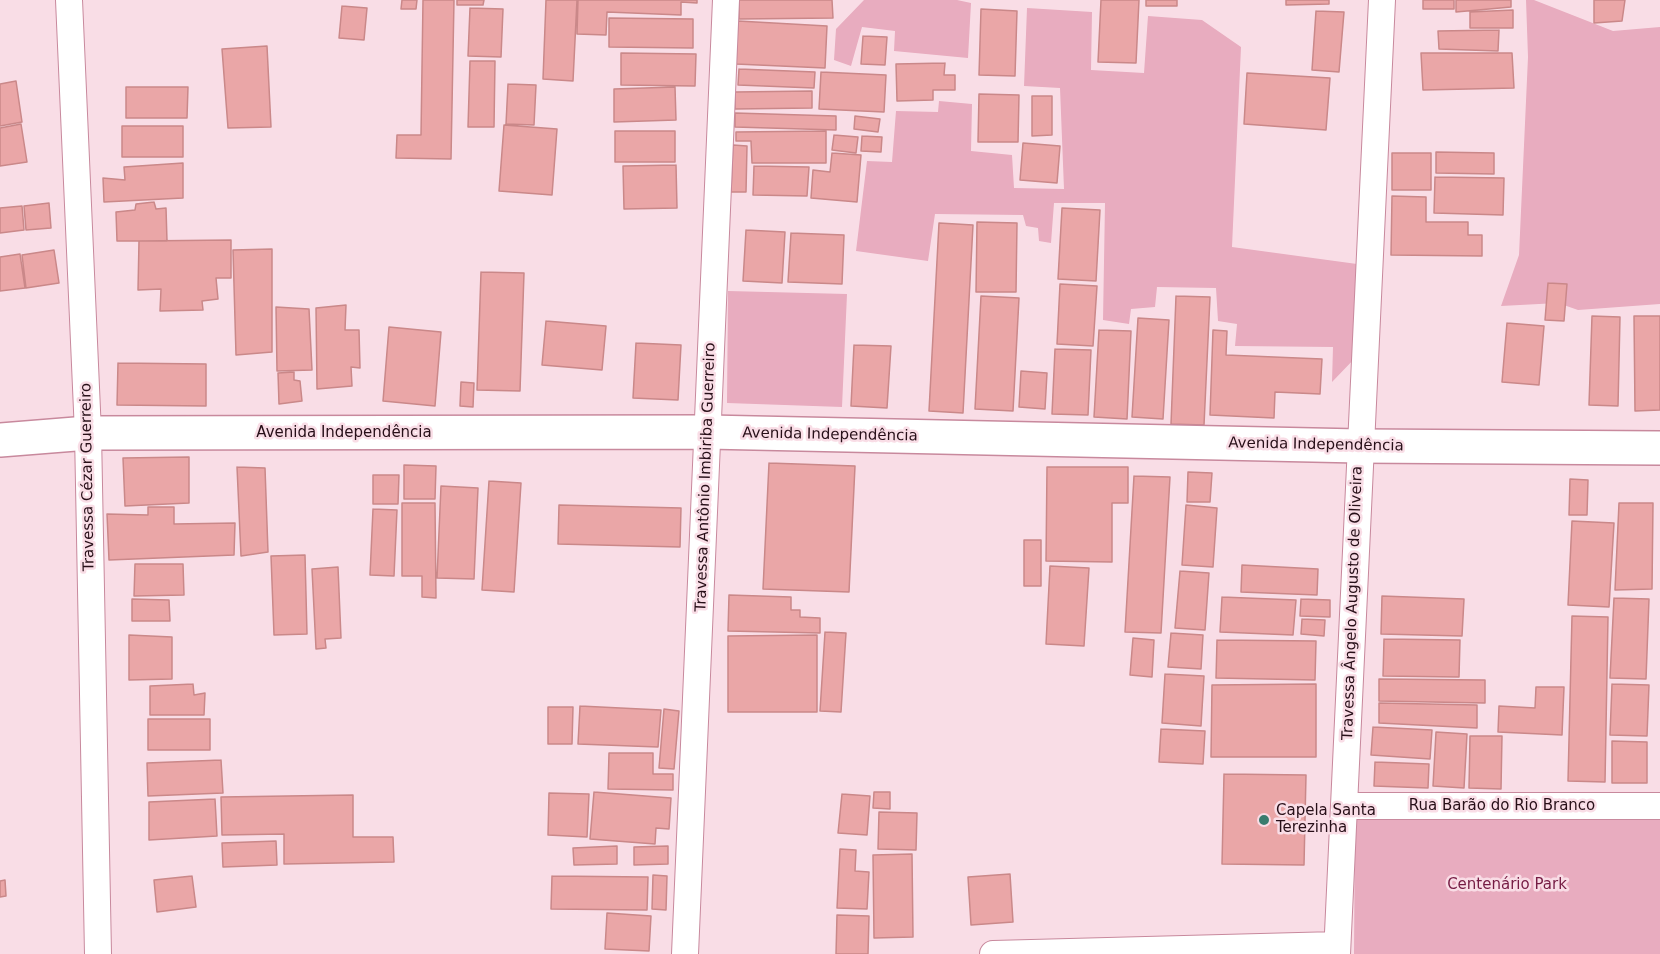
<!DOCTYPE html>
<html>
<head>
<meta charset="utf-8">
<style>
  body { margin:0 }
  canvas { display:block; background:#f9dde6 }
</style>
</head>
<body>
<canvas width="1660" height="954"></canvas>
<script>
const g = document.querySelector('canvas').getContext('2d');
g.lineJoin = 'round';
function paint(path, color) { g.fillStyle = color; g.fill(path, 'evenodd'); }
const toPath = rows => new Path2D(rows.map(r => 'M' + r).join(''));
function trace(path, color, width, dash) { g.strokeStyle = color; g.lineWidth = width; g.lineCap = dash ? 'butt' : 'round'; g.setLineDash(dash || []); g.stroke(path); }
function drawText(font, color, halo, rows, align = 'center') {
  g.font = font + ' "DejaVu Sans",sans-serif'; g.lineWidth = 5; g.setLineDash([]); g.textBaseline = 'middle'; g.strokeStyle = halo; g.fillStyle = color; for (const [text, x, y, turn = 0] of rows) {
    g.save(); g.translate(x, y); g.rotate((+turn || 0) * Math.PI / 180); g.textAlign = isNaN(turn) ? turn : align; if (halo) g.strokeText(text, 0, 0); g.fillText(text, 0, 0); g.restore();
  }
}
const green = toPath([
  [864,0,957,0,971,3,968,58,894,51,895,31,862,27,851,66,834,60,836,29],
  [1526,0,1534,0,1613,31,1660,27,1660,304,1578,310,1558,303,1501,306,1519,255,1528,57],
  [1027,8,1092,12,1091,70,1144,73,1148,16,1202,20,1241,47,1232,247,1357,264,1358,355,1332,382,1333,347,1235,346,1237,324,1218,321,1216,288,1157,287,1155,307,1131,309,1129,324,1103,320,1105,203,1054,203,1051,243,1039,241,1038,228,1026,226,1023,215,935,214,928,261,856,251,867,161,892,162,896,111,938,112,939,101,972,104,971,151,1012,155,1014,188,1064,189,1060,88,1024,86],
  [728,291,847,294,842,407,727,403],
  [1355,817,1660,817,1660,954,1354,954]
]);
const building = toPath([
  [402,0,417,0,416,9,401,9,402,0],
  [423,0,454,0,451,159,396,158,397,135,421,135,423,0],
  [457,0,484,0,483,5,457,5,457,0],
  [546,0,577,0,573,81,543,79,546,0],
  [578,0,697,0,697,3,681,2,681,15,607,12,606,35,577,34,578,0],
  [739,0,832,0,833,18,739,19,739,0],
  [1101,0,1139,0,1136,63,1098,62,1101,0],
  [1146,0,1177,0,1177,6,1146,6,1146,0],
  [1286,0,1329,0,1329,4,1286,5,1286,0],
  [1423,0,1454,0,1454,9,1423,9,1423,0],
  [1456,0,1511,0,1511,7,1456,12,1456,0],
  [1594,0,1625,0,1622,21,1594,23,1594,0],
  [342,6,367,8,364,40,339,38,342,6],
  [470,8,503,9,501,57,468,56,470,8],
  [981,9,1017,11,1015,76,979,75,981,9],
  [1513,10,1513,28,1470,28,1470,12,1513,10],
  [1316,11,1344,12,1339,72,1312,70,1316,11],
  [609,18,693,19,693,48,609,47,609,18],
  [738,21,827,26,825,68,736,64,738,21],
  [1499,30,1498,51,1439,49,1438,31,1499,30],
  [863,36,887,37,885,65,861,64,863,36],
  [267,46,271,127,228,128,222,49,267,46],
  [621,53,696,54,695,86,621,85,621,53],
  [1421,53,1512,53,1514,88,1423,90,1421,53],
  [470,61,495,61,494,127,468,127,470,61],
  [945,63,944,75,955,75,955,90,933,90,933,100,897,101,896,64,945,63],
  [739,69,815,72,814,88,738,85,739,69],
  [821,72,886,75,884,112,819,109,821,72],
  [1247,73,1330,78,1326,130,1244,124,1247,73],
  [16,81,22,122,0,126,0,84,16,81],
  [508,84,536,85,534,125,506,124,508,84],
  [126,87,188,87,187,118,126,118,126,87],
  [675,87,676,120,614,122,614,89,675,87],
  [812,91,812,108,735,109,735,92,812,91],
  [979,94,1019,95,1018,142,978,142,979,94],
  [1032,96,1052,96,1052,135,1032,136,1032,96],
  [735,113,836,116,836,130,735,127,735,113],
  [855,116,880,119,878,132,854,129,855,116],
  [21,124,27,162,0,166,0,128,21,124],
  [504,125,557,129,552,195,499,191,504,125],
  [122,126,183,126,183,157,122,157,122,126],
  [615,131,675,131,675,162,615,162,615,131],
  [826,131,826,163,752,163,751,141,736,141,736,132,826,131],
  [834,135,858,137,856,153,832,150,834,135],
  [862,136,882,137,881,152,861,151,862,136],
  [1023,143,1060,146,1057,183,1020,180,1023,143],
  [733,145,747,146,746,192,731,192,733,145],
  [1436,152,1494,153,1494,174,1436,173,1436,152],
  [832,153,861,155,857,202,811,198,813,170,830,172,832,153],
  [1392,153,1431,153,1431,190,1392,190,1392,153],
  [183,163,183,198,104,202,103,178,125,180,124,167,183,163],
  [676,165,677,208,624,209,623,166,676,165],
  [754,166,809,167,807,196,753,195,754,166],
  [1435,177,1504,178,1503,215,1434,213,1435,177],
  [1392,196,1426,197,1426,222,1468,222,1468,235,1482,235,1482,256,1391,255,1392,196],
  [154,202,156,209,166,208,167,241,117,241,116,212,135,210,136,204,154,202],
  [49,203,51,228,26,230,24,206,49,203],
  [22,206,24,230,0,233,0,208,22,206],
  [1062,208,1100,210,1096,281,1058,279,1062,208],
  [977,222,1017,223,1016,292,976,292,977,222],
  [939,223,973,225,963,413,929,411,939,223],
  [746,230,785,232,782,283,743,281,746,230],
  [791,233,844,235,842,284,788,282,791,233],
  [231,240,231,278,216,278,218,299,202,301,203,310,160,311,161,289,138,290,139,241,231,240],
  [272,249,272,352,236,355,233,250,272,249],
  [54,250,59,283,26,288,22,255,54,250],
  [20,254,25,288,0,291,0,257,20,254],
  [481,272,524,273,520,391,477,390,481,272],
  [1548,283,1567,284,1564,321,1545,320,1548,283],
  [1060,284,1097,286,1093,346,1057,344,1060,284],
  [981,296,1019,298,1013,411,975,409,981,296],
  [1176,296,1210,297,1204,425,1171,424,1176,296],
  [346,305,345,330,359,330,360,368,351,367,352,386,317,389,316,308,346,305],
  [276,307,309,309,312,370,277,371,276,307],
  [1592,316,1620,317,1618,406,1589,405,1592,316],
  [1634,316,1660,316,1660,410,1635,411,1634,316],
  [1138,318,1169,320,1163,419,1132,417,1138,318],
  [546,321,606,326,602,370,542,365,546,321],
  [1507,323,1544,326,1539,385,1502,382,1507,323],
  [389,327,441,332,435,406,383,401,389,327],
  [1099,330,1131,331,1127,419,1094,417,1099,330],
  [1213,330,1227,331,1226,355,1322,359,1320,394,1275,392,1274,418,1210,415,1213,330],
  [636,343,681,345,678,400,633,398,636,343],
  [854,345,891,346,887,408,851,406,854,345],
  [1055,349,1091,350,1088,415,1052,414,1055,349],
  [118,363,206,364,206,406,117,405,118,363],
  [1021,371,1047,373,1045,409,1019,407,1021,371],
  [294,372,294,380,300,381,302,401,279,404,278,373,294,372],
  [461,382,474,383,473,407,460,406,461,382],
  [189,457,189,503,125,506,123,458,189,457],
  [769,463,855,466,849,592,763,589,769,463],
  [404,465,436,466,435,499,404,499,404,465],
  [237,467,265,468,268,552,241,556,237,467],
  [1047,467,1128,467,1128,503,1112,503,1112,562,1046,561,1047,467],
  [1188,472,1212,473,1210,502,1187,502,1188,472],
  [373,475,399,475,398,504,373,504,373,475],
  [1134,476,1170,477,1161,633,1125,632,1134,476],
  [1570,479,1588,480,1587,515,1569,515,1570,479],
  [489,481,521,483,514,592,482,590,489,481],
  [441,486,478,488,474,579,437,578,441,486],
  [402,503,435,503,436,598,422,597,422,576,402,576,402,503],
  [1619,503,1653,503,1652,589,1615,590,1619,503],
  [559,505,681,508,680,547,558,544,559,505],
  [1186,505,1217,508,1213,567,1182,565,1186,505],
  [148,507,174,507,174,524,235,523,234,555,109,560,107,514,148,515,148,507],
  [373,509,397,510,394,576,370,575,373,509],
  [1572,521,1614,523,1609,607,1568,605,1572,521],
  [1024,540,1041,540,1041,586,1024,586,1024,540],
  [305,555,307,634,274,635,271,556,305,555],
  [135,564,183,564,184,595,134,596,135,564],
  [1242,565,1318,569,1317,595,1241,592,1242,565],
  [1050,566,1089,568,1084,646,1046,644,1050,566],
  [338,567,341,638,325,639,326,648,316,649,312,569,338,567],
  [1180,571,1209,573,1205,630,1175,628,1180,571],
  [729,595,791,597,791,610,800,610,800,617,820,618,820,633,728,631,729,595],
  [1382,596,1464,599,1462,636,1381,634,1382,596],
  [1222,597,1296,600,1293,635,1220,632,1222,597],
  [1614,598,1649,599,1646,679,1610,678,1614,598],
  [132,599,169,600,170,621,132,621,132,599],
  [1301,599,1330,600,1330,617,1300,616,1301,599],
  [1572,616,1608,617,1605,782,1568,781,1572,616],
  [1302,619,1325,620,1324,636,1301,634,1302,619],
  [825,632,846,633,841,712,820,711,825,632],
  [1171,633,1203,635,1201,669,1168,667,1171,633],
  [129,635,172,637,172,679,129,680,129,635],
  [817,635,817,712,728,712,728,636,817,635],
  [1133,638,1154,640,1152,677,1130,675,1133,638],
  [1384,639,1460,640,1459,677,1383,676,1384,639],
  [1217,640,1316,641,1315,680,1216,678,1217,640],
  [1165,674,1204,676,1201,726,1162,723,1165,674],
  [1379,679,1485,680,1485,703,1379,701,1379,679],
  [193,684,194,695,205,693,204,715,150,715,150,686,193,684],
  [1316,684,1316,757,1211,757,1212,685,1316,684],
  [1612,684,1649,685,1647,736,1610,735,1612,684],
  [1536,687,1564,687,1562,735,1498,732,1499,706,1535,708,1536,687],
  [1379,703,1477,705,1477,728,1379,723,1379,703],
  [580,706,661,710,658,747,578,744,580,706],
  [548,707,573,707,572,744,548,744,548,707],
  [664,709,679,711,674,769,659,768,664,709],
  [148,719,210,719,210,750,148,750,148,719],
  [1373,727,1432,730,1430,759,1371,755,1373,727],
  [1161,729,1205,731,1203,764,1159,762,1161,729],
  [1436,732,1467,734,1464,788,1433,786,1436,732],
  [1470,736,1502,736,1501,789,1469,788,1470,736],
  [1612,741,1647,742,1647,783,1612,783,1612,741],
  [609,753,653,753,653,774,673,774,673,790,608,789,609,753],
  [221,760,223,793,148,796,147,763,221,760],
  [1375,762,1429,764,1428,788,1374,786,1375,762],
  [1224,774,1306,775,1304,865,1222,864,1224,774],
  [594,792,671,798,669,829,656,828,655,844,590,839,594,792],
  [874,792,890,792,890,809,873,808,874,792],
  [549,793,589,794,587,837,548,835,549,793],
  [842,794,870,796,867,835,838,833,842,794],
  [353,795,353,837,393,837,394,862,284,864,284,834,222,835,221,797,353,795],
  [215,799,217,836,149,840,149,802,215,799],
  [879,812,917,813,916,850,878,849,879,812],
  [276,841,277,865,223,867,222,843,276,841],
  [617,846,617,864,574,865,573,848,617,846],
  [668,846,668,864,634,865,634,847,668,846],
  [840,849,856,850,855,871,869,872,867,909,837,908,840,849],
  [912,854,913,937,874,938,873,855,912,854],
  [1010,874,1013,922,971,925,968,877,1010,874],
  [653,875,667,876,666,910,652,909,653,875],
  [192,876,196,907,157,912,154,880,192,876],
  [552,876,648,877,647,910,551,909,552,876],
  [5,880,6,896,0,897,0,881,5,880],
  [607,913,651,916,649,951,605,949,607,913],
  [837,915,869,916,868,954,836,954,837,915]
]);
const minor = toPath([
  [69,0,88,433,98,954],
  [1345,806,1660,806],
  [685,954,726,0],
  [993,954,1337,945],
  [1337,954,1382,0]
]);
const tertiary = toPath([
  [0,440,88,433,708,432,1359,446,1660,448]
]);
const markers = [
  [1264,820,6,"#397c6e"]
];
const streetNames = [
  ["Avenida Independência",344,433],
  ["Avenida Independência",830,435,1],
  ["Avenida Independência",1316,445,1],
  ["Travessa Cézar Guerreiro",88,477,-91],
  ["Travessa Antônio Imbiriba Guerreiro",706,477,-88],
  ["Travessa Ângelo Augusto de Oliveira",1353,603,-88],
  ["Rua Barão do Rio Branco",1502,806]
];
const poiNames = [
  ["Capela Santa",1276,811],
  ["Terezinha",1276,828]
];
const parkNames = [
  ["Centenário Park",1507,885]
];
paint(green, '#e8acbf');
paint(building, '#eaa6a7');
trace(building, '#ca8889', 1.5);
trace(minor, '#c8899d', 28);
trace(tertiary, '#c8899d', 36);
trace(minor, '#fff', 26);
trace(tertiary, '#fff', 33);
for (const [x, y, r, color] of markers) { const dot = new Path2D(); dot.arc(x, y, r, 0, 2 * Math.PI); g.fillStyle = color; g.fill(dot); trace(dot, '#f9dde6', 2); }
drawText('15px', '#270f18', '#f9dde6', streetNames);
drawText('15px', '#270f18', '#f9dde6', poiNames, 'left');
drawText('15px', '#751b43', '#f9dde6', parkNames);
</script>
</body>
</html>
